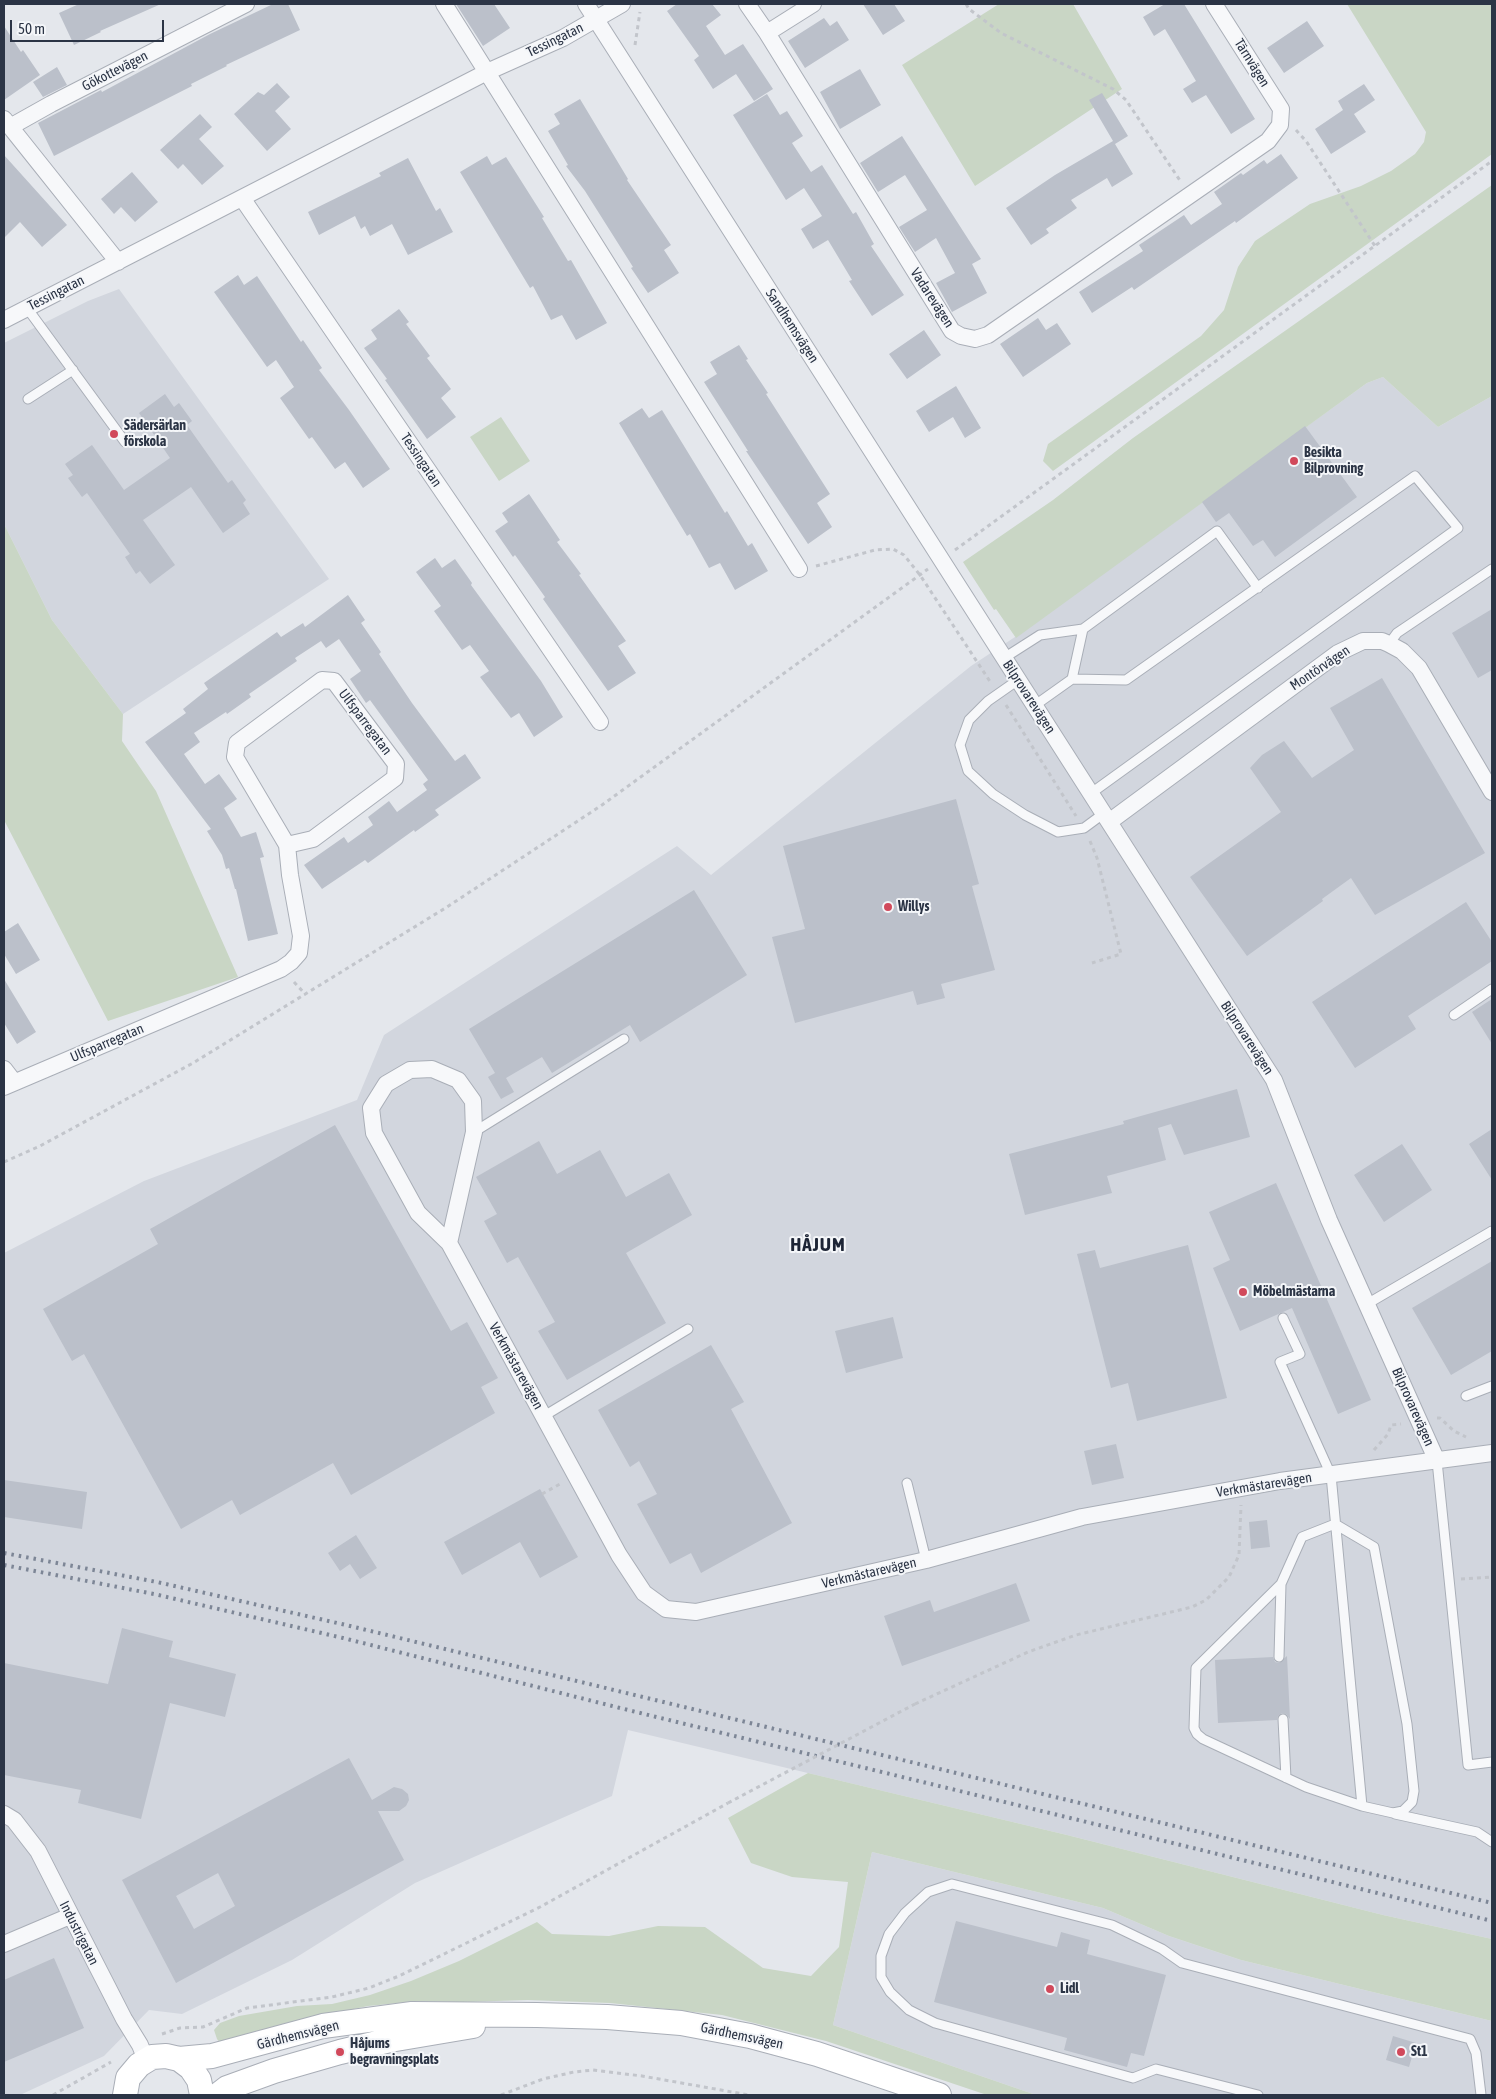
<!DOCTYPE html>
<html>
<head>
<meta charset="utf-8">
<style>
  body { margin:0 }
  #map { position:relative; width:1496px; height:2099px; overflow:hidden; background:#e4e7ec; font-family:"Asap Condensed",sans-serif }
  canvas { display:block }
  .frame { position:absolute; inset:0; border:5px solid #2b3445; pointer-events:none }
  .scale { position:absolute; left:10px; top:20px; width:154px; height:22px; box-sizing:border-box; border:2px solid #2b3445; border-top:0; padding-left:6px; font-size:15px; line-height:18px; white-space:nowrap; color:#2b3445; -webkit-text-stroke:4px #f4f6f9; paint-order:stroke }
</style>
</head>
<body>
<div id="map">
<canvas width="1496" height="2099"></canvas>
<div class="frame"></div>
<div class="scale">50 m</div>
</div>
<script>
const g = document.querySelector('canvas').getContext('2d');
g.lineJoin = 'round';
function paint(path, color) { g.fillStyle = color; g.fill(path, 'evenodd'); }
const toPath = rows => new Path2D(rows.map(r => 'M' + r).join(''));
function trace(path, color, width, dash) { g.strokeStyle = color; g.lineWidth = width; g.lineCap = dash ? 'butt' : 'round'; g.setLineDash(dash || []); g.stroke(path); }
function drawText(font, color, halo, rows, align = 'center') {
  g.font = font + ' "Asap Condensed",sans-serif'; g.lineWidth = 4; g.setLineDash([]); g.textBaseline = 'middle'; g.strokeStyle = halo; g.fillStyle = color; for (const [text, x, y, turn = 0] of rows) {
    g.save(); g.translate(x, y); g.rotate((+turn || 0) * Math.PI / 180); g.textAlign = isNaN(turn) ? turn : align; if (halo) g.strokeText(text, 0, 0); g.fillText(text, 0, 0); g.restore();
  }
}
const built = toPath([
  [119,289,329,579,123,714,52,620,4,524,4,343,88,301],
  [1383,377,1438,427,1492,396,1492,1939,1383,1915,1067,1835,628,1730,612,1796,415,1883,292,1960,182,2014,149,2010,104,2056,20,2095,4,2095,4,1253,144,1181,357,1100,384,1035,677,846,711,875,971,666,1015,637,1367,383],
  [872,1852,1103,1908,1169,1936,1241,1960,1492,2021,1492,2095,1036,2095,833,2025]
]);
const green = toPath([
  [999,4,1073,4,1122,89,975,186,902,65],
  [1347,4,1492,4,1492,154,1053,471,1043,461,1048,444,1201,336,1224,310,1238,267,1255,241,1310,204,1361,186,1391,171,1415,154,1424,142,1426,132],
  [1492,185,1492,396,1438,427,1383,377,1367,383,1016,638,996,609,994,610,963,562,1053,500,1133,438],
  [501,417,530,461,499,481,470,437],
  [4,524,52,620,123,714,122,741,156,791,238,977,108,1021,4,820],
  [808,1773,1067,1835,1383,1915,1492,1939,1492,2021,1241,1960,1169,1936,1103,1908,872,1852,833,2025,1036,2095,987,2095,826,2041,722,2015,610,2003,528,2000,463,2002,419,2001,368,2006,287,2023,220,2043,217,2039,214,2030,220,2023,239,2016,297,2006,332,2004,370,1995,411,1981,459,1961,537,1922,552,1934,609,1936,658,1926,705,1927,763,1968,811,1976,839,1947,848,1882,792,1877,751,1863,728,1818]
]);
const building = toPath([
  [79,4,161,4,100,31,101,32,74,45,59,13],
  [273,4,288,4,300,30,226,65,227,66,191,84,192,86,54,156,38,123,101,90,102,92,210,34],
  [456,4,494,4,510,28,483,46],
  [677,4,712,4,721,15,706,26,725,55,743,44,773,89,754,101,736,74,713,89,694,60,699,56,667,11],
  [863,4,894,4,905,21,883,35],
  [1165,4,1184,4,1255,119,1231,134,1206,95,1192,103,1183,89,1196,81,1165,29,1154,36,1143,17],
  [824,18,830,26,837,21,849,40,805,68,788,41],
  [1307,21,1324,46,1284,73,1267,48],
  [4,26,21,52,23,50,40,75,4,100],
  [57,67,67,85,43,97,33,82],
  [860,69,881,105,840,129,820,92],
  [277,83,290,97,275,111,291,129,267,151,234,114,258,92,264,95],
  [1364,84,1375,100,1354,114,1366,132,1331,154,1315,129,1343,110,1338,101],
  [1102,93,1128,136,1115,144,1133,174,1112,187,1107,178,1071,200,1077,208,1046,229,1049,233,1031,245,1006,208,1055,175,1113,141,1089,100],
  [767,94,780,115,787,111,803,136,792,143,811,172,822,165,853,214,856,212,874,244,871,246,904,295,872,316,849,281,852,280,828,240,813,249,801,229,822,216,804,188,786,200,733,115],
  [580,99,628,179,627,180,671,245,664,250,679,273,648,293,631,268,633,267,585,191,566,166,568,165,548,131,560,124,554,114],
  [200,114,212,127,199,139,224,166,202,185,183,164,178,169,160,150],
  [902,136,981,259,972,264,987,293,952,312,936,283,955,273,936,238,915,252,899,227,927,210,905,175,878,192,860,163],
  [1281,154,1298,178,1236,223,1235,221,1134,290,1132,287,1092,313,1079,292,1143,251,1139,245,1184,215,1191,225,1222,204,1214,192,1241,173,1243,175,1264,160,1267,164],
  [4,155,67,225,42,247,20,222,4,238],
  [487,156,492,165,506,157,544,217,542,218,568,261,571,260,607,323,576,340,562,315,551,320,533,286,530,288,460,172],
  [408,158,436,211,440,208,453,232,408,255,392,224,370,236,365,226,361,229,355,216,319,235,308,212,381,176,379,173],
  [132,172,158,202,135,222,121,207,114,214,101,199],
  [238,275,244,285,257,276,301,342,303,340,322,368,319,370,349,410,390,469,363,488,345,462,335,469,312,437,309,439,280,398,294,387,276,360,267,367,214,292],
  [399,309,409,322,406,324,430,356,427,358,451,389,441,398,456,417,427,439,385,380,387,379,364,348,377,339,371,330],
  [1038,318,1046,330,1057,323,1071,344,1023,377,1000,344],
  [924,330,941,355,907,379,889,354],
  [739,345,748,359,746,360,768,393,766,394,830,494,817,503,832,527,808,544,746,451,748,451,704,382,717,374,710,362],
  [956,386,981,428,965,438,953,417,929,432,916,411],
  [165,394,174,407,179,403,192,421,187,425,228,483,232,480,246,500,243,503,250,514,223,533,191,487,143,520,175,565,150,584,140,571,136,574,125,557,130,554,87,493,82,497,68,478,73,475,65,464,92,445,124,490,170,458,139,413],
  [642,408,649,418,662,410,725,513,727,511,748,546,752,543,768,571,735,590,720,563,709,568,690,534,687,536,619,423],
  [1305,426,1357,497,1275,557,1263,540,1253,546,1229,513,1216,522,1202,502],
  [529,494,560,540,557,542,581,574,579,575,626,641,618,646,636,673,608,691,543,599,545,597,515,555,513,557,495,531,508,522,502,513],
  [435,558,442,568,455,559,472,583,471,585,541,681,563,717,534,737,519,713,511,718,480,677,489,671,470,645,462,650,434,611,441,606,416,572],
  [348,595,365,620,361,623,381,652,379,654,412,703,455,761,465,754,481,778,435,810,439,815,415,832,414,830,368,863,365,860,322,889,304,865,344,837,348,843,373,825,368,817,389,801,397,812,427,790,423,784,428,780,370,700,366,703,350,679,361,671,339,639,326,648,321,641,295,658,297,661,249,694,251,697,227,714,226,712,194,733,200,742,184,754,205,784,219,774,237,799,224,808,241,837,256,832,264,857,260,858,278,934,248,941,236,889,235,889,229,868,226,869,222,855,207,831,211,829,145,742,186,713,183,709,208,689,204,683,277,632,281,637,303,623,305,627],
  [1492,609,1492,670,1478,678,1452,633],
  [1382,678,1485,853,1375,915,1351,878,1322,899,1323,901,1247,956,1190,877,1281,812,1250,768,1262,755,1284,741,1312,778,1354,750,1330,708],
  [956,799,979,884,972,886,995,970,941,984,945,998,917,1005,913,991,795,1023,772,937,805,929,783,846],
  [694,890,747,975,640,1042,630,1025,552,1073,542,1057,506,1078,514,1092,501,1099,488,1077,495,1073,469,1029],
  [1466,902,1492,942,1492,961,1408,1016,1416,1029,1355,1068,1312,1002],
  [18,923,40,960,16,974,4,954,4,932],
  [4,979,36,1032,17,1044,4,1023],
  [1492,999,1492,1044,1472,1012],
  [1237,1089,1250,1137,1184,1155,1171,1124,1158,1128,1166,1160,1107,1176,1112,1193,1025,1215,1009,1154,1124,1124,1123,1121],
  [335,1125,451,1331,467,1322,498,1378,481,1387,495,1413,351,1495,333,1463,240,1515,232,1500,181,1529,84,1354,72,1361,43,1309,158,1244,150,1229],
  [1492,1129,1492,1180,1469,1144],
  [539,1141,557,1174,600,1150,626,1197,669,1173,692,1215,626,1253,666,1323,567,1380,538,1331,555,1322,518,1257,507,1263,484,1221,497,1214,476,1177],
  [1402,1144,1432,1190,1384,1222,1354,1175],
  [1276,1183,1371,1400,1338,1414,1292,1308,1240,1331,1213,1268,1230,1260,1209,1212],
  [1188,1245,1227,1398,1137,1421,1128,1383,1111,1388,1077,1254,1095,1250,1100,1268],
  [1492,1261,1492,1351,1451,1375,1412,1308],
  [893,1317,903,1358,846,1373,835,1331],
  [711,1345,744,1402,731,1409,792,1523,701,1573,691,1553,670,1564,637,1504,657,1494,639,1461,630,1467,598,1410],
  [1116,1444,1124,1478,1092,1485,1084,1451],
  [4,1480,87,1492,82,1529,4,1517],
  [540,1489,578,1557,540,1578,520,1542,462,1575,444,1542],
  [1267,1520,1270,1547,1251,1549,1249,1522],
  [356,1535,377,1568,360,1579,350,1564,340,1571,328,1553],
  [1016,1583,1030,1621,902,1666,884,1616,930,1600,934,1612],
  [122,1628,173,1641,169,1657,236,1674,225,1717,170,1703,141,1819,78,1803,81,1790,4,1775,4,1663,108,1684],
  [1287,1656,1290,1719,1286,1714,1282,1713,1278,1716,1277,1720,1218,1723,1215,1660,1273,1657,1275,1662,1279,1663],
  [349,1758,372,1800,394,1787,402,1789,408,1794,409,1800,406,1806,399,1811,378,1811,404,1860,176,1983,122,1880],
  [218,1873,235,1906,194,1929,176,1896],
  [956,1921,1057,1947,1061,1932,1090,1940,1087,1954,1166,1975,1144,2056,1131,2053,1127,2067,1064,2050,1067,2038,934,2002],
  [54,1958,84,2028,4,2062,4,1980],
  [1393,2036,1416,2043,1409,2067,1386,2060]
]);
const path = toPath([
  [966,4,969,9,1001,33,1113,89,1126,100,1181,182],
  [635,45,640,12],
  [1296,130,1306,141,1375,246],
  [955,550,1492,161],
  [816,566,875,550,893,549,904,555,920,575,991,683],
  [1006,705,1076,816],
  [1090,841,1097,858,1121,954,1092,963],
  [294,982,306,995],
  [4,1162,40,1146,193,1063,447,907,602,805,928,569],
  [1437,1418,1440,1418,1454,1431,1466,1437],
  [1374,1450,1388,1434,1391,1425,1401,1424],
  [542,1494,560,1484],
  [1461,1579,1492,1577],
  [915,1704,1028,1652,1076,1635,1192,1607,1206,1600,1229,1577,1239,1555,1241,1505],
  [162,2034,180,2028,203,2027,247,2008,332,1997,369,1988,399,1976,540,1907,728,1803],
  [53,2095,111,2062],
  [501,2095,543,2079,574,2072,593,2070,642,2076,749,2095]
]);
const lane = toPath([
  [27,308,125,442],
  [28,399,73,370],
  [1389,644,1397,633,1492,569],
  [1004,658,1040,635,1083,629,1217,531,1258,588],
  [1072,679,1083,629],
  [1018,680,988,701,969,720,960,745,968,771,993,794,1025,815,1058,832,1084,828,1103,814],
  [1034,706,1072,679,1126,680,1415,476,1458,528,1090,794],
  [1454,1015,1492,989],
  [474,1132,624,1039],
  [1367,1304,1492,1231],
  [1283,1318,1300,1354,1280,1362,1331,1475,1362,1806],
  [1466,1396,1492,1386],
  [544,1416,688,1329],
  [1437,1461,1468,1765,1492,1762],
  [907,1483,926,1560],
  [1335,1524,1374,1547,1407,1724,1414,1791,1412,1802,1403,1811,1393,1813,1362,1806,1306,1787,1203,1739,1197,1734,1194,1728,1196,1668,1281,1584,1302,1537,1335,1524],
  [1279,1657,1281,1584],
  [1283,1719,1286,1778],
  [1395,1814,1477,1832,1492,1842],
  [1258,2095,1156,2069,1133,2078,935,2023,909,2010,890,1992,881,1977,881,1956,889,1934,905,1913,928,1892,952,1884,1112,1925,1162,1949,1182,1963,1470,2039,1476,2053,1481,2095]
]);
const street = toPath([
  [444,4,799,569],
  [586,4,1274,1080,1329,1220,1437,1461],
  [747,4,767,33,952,331,961,336,975,339,988,335,1268,141,1280,125,1281,109,1214,4],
  [767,33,813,4],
  [4,119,118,262],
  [10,127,51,104,246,4],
  [242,198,600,722],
  [4,320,487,72,563,38,622,4],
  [1109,822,1338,653,1363,641,1382,641,1389,644,1402,651,1419,668,1492,792],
  [4,1069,14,1082],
  [4,1087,281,969,291,962,299,953,301,936,290,875,287,845,235,757,237,743,322,680,334,681,396,764,395,778,313,839,287,845],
  [449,1243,474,1132,473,1101,458,1080,432,1069,410,1070,386,1084,371,1108,374,1133,418,1213,449,1243,619,1555,644,1593,666,1609,696,1612,926,1560,1082,1517,1280,1481,1492,1453],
  [4,1814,14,1820,38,1851,124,2019,140,2045,146,2060],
  [4,1944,70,1916]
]);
const secondary = toPath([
  [179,2059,212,2056,323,2026,412,2014,537,2015,607,2017,681,2023,750,2036,817,2054,939,2095],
  [125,2095,128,2078,139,2065,152,2057,166,2056,179,2059,191,2068,199,2080,202,2095],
  [218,2095,227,2088,274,2071,340,2052,390,2040,473,2026]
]);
const rail = toPath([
  [4,1553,157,1582,346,1625,1492,1903],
  [4,1565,154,1594,343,1638,632,1711,1492,1921]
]);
const pathBridge = toPath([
  [728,1803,915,1704]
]);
const markers = [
  [114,434,5,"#d1495b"],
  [1294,461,5,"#d1495b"],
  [888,907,5,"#d1495b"],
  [1243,1292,5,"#d1495b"],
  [1050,1989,5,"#d1495b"],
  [340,2052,5,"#d1495b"],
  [1401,2052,5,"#d1495b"]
];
const streetNames = [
  ["Tessingatan",555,40,-26],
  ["Tärnvägen",1252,63,58],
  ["Gökottevägen",115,71,-27],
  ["Tessingatan",56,293,-27],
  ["Vadarevägen",932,298,57],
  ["Sandhemsvägen",792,326,57],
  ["Tessingatan",421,460,56],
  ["Montörvägen",1320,668,-34],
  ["Bilprovarevägen",1029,697,57],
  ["Ulfsparregatan",365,722,53],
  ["Bilprovarevägen",1247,1038,57],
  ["Ulfsparregatan",107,1043,-23],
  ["Verkmästarevägen",516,1366,61],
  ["Bilprovarevägen",1413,1407,66],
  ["Verkmästarevägen",1264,1485,-9],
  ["Verkmästarevägen",869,1573,-13],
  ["Industrigatan",79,1933,63],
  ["Gärdhemsvägen",298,2035,-14],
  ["Gärdhemsvägen",742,2036,12]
];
const poiNames = [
  ["Sädersärlan",124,426],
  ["förskola",124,442],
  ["Besikta",1304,453],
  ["Bilprovning",1304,469],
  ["Willys",898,907],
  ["Möbelmästarna",1253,1292],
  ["Lidl",1060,1989],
  ["Håjums",350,2044],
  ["begravningsplats",350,2060],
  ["St1",1411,2052]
];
const districtNames = [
  ["HÅJUM",818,1245]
];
paint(built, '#d2d6de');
paint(green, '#c9d6c5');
paint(building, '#bbc0ca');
trace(lane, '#a9aeb7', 11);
trace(street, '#a9aeb7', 18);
trace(secondary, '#a9aeb7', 26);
trace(path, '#c2c5cb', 3, [4, 4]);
trace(lane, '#f7f8fa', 9);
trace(street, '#f7f8fa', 16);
trace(secondary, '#fff', 24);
trace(rail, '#7d8696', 4, [2.5, 5]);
trace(pathBridge, '#c2c5cb', 3, [4, 4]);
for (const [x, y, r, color] of markers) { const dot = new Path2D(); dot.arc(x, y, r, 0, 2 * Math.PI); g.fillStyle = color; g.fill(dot); trace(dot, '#f4f6f9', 2); }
drawText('14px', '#2b3445', '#f4f6f9', streetNames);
drawText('bold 14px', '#2b3445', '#f4f6f9', poiNames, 'left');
g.letterSpacing = '1px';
drawText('bold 19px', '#1d2536', '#f4f6f9', districtNames);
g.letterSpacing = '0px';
</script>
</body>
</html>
